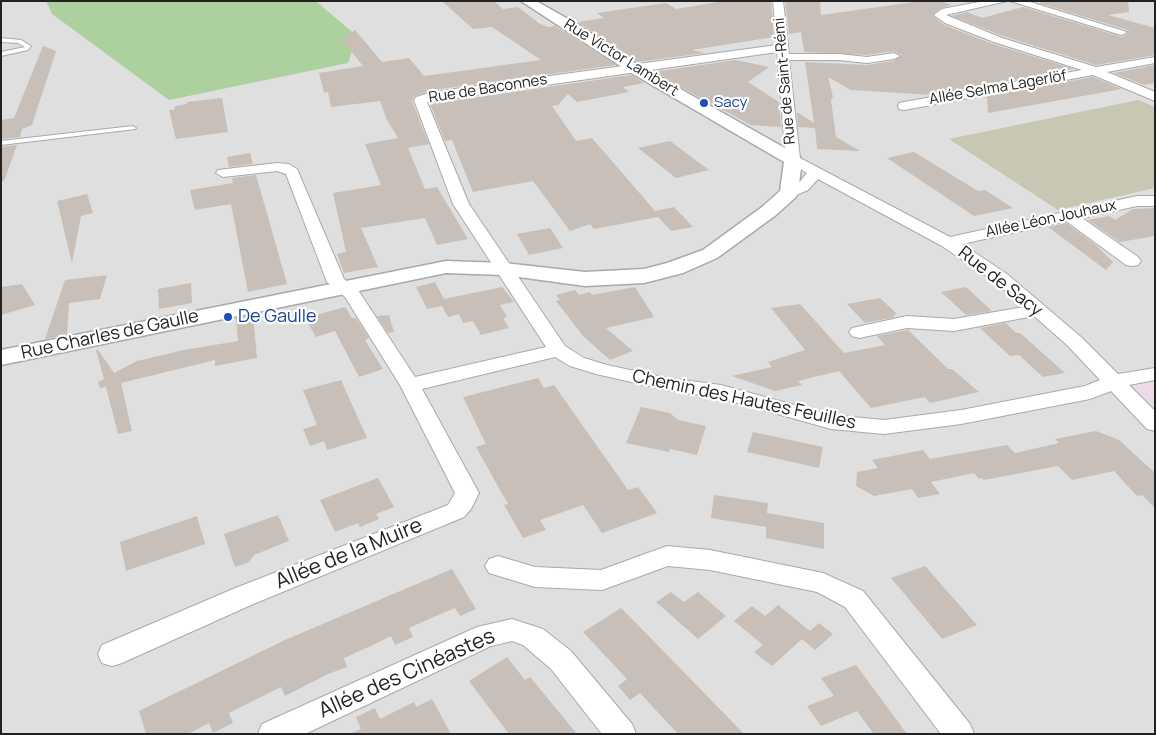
<!DOCTYPE html>
<html>
<head>
<meta charset="utf-8">
<style>
  body { margin:0 }
  #map { position:relative; width:1156px; height:735px; overflow:hidden; background:#f2efe9; font-family:Manrope,sans-serif }
  canvas { display:block }
  .frame { position:absolute; inset:0; border:2px solid #222; pointer-events:none }
</style>
</head>
<body>
<div id="map">
<canvas width="1156" height="735"></canvas>
<div class="frame"></div>
</div>
<script>
const g = document.querySelector('canvas').getContext('2d');
g.lineJoin = 'round';
function paint(path, color) { g.fillStyle = color; g.fill(path, 'evenodd'); }
const toPath = rows => new Path2D(rows.map(r => 'M' + r).join(''));
function trace(path, color, width, dash) { g.strokeStyle = color; g.lineWidth = width; g.lineCap = dash ? 'butt' : 'round'; g.setLineDash(dash || []); g.stroke(path); }
function drawText(font, color, halo, rows, align = 'center') {
  g.font = font + ' Manrope,sans-serif'; g.lineWidth = 4.5; g.setLineDash([]); g.textBaseline = 'middle'; g.strokeStyle = halo; g.fillStyle = color; for (const [text, x, y, turn = 0] of rows) {
    g.save(); g.translate(x, y); g.rotate((+turn || 0) * Math.PI / 180); g.textAlign = isNaN(turn) ? turn : align; if (halo) g.strokeText(text, 0, 0); g.fillText(text, 0, 0); g.restore();
  }
}
const residential = toPath([
  [1,1,46,1,52,14,357,36,316,1,1155,1,1155,734,1,734]
]);
const industrial = toPath([
  [1155,374,1155,427,1112,382]
]);
const construction = toPath([
  [1138,100,1155,107,1155,188,1058,210,949,139]
]);
const forest = toPath([
  [46,1,316,1,357,36,348,63,169,100,52,14]
]);
const building = toPath([
  [442,1,494,1,503,9,518,7,540,24,548,27,555,26,616,65,433,90,414,96,412,101,429,144,408,148,425,189,437,187,468,239,437,245,425,218,361,228,378,267,344,273,337,254,346,252,333,193,381,185,365,144,398,138,387,120,380,101,331,107,328,92,324,93,319,73,363,66,342,40,355,30,382,62,409,58,424,76,541,60,492,27,473,29],
  [724,1,771,1,774,37,692,50,705,53,637,62,578,22,604,18,597,13,666,3,676,9],
  [785,1,820,1,821,15,922,1,941,1,951,5,941,8,932,15,944,25,993,44,1074,69,933,95,851,90,828,77,833,97,831,100,836,137,860,151,817,149,815,128,798,127,797,112,814,123,805,62,867,65,894,61,902,55,894,51,867,55,804,52,801,32,789,34],
  [1044,1,1128,1,1129,12,1108,15,1155,28,1155,55,1096,65,1003,36,952,16,967,12,982,18,1023,7,1122,37,1129,32,1128,30,1039,3],
  [43,46,56,51,32,125,22,129,20,137,1,139,1,120,14,118],
  [736,60,769,67,748,82,779,102,781,127,751,125,653,72],
  [1155,65,1155,83,1144,85,1114,73],
  [631,75,644,83,623,87,629,92,577,102,568,94,558,105,552,106,576,141,592,138,655,211,674,207,693,227,671,231,658,217,594,229,590,224,570,231,533,181,473,192,452,140,445,141,430,104],
  [1093,77,1122,89,988,113,987,98,982,97],
  [222,98,228,132,176,139,169,110,174,110,175,106,187,104,187,102],
  [670,141,709,170,676,178,638,148],
  [17,145,4,181,1,181,1,147],
  [914,152,978,191,985,190,1013,208,974,216,887,158],
  [250,153,253,164,229,167,227,157],
  [256,175,287,284,248,292,231,204,195,210,190,190,233,183,232,178],
  [87,194,93,213,81,216,72,263,57,201],
  [1155,208,1155,236,1120,242,1088,220,1109,216,1115,220,1133,209],
  [1066,223,1096,245,1113,262,1106,270,1048,227],
  [550,228,563,248,529,255,517,234],
  [107,275,100,299,69,303,67,335,45,339,65,280],
  [435,282,444,299,502,287,514,302,500,305,507,317,503,318,509,328,481,335,473,321,463,323,459,314,448,317,442,306,427,309,416,287],
  [191,283,192,303,159,309,158,289],
  [22,284,35,305,1,315,1,287],
  [635,287,654,317,606,328,633,351,610,360,583,336,556,301,560,300,556,295,575,290,579,295,590,292,592,295],
  [966,287,992,311,966,315,941,292],
  [880,298,897,314,893,315,895,317,865,323,847,304],
  [800,304,844,353,885,345,877,336,908,330,948,369,952,369,979,392,930,403,925,397,871,408,839,371,798,381,802,385,775,391,732,376,772,367,768,362,805,350,771,308],
  [345,307,352,318,356,318,369,338,365,340,383,369,359,377,335,331,316,337,305,318],
  [253,315,257,358,215,366,215,360,121,383,132,431,118,434,106,387,100,388,98,382,104,379,96,350,98,350,114,373,137,361,184,350,238,341,236,318],
  [389,315,394,332,388,333,377,316],
  [1006,323,1016,333,1020,333,1065,373,1043,377,1019,355,1010,356,980,328],
  [538,378,544,388,554,385,628,490,638,487,657,513,602,533,583,505,540,520,546,530,523,538,504,505,508,504,476,447,486,444,463,397],
  [341,380,367,438,327,450,324,441,310,446,303,429,317,425,303,390],
  [641,407,670,413,678,420,706,426,697,455,670,449,669,452,626,443],
  [1096,431,1119,440,1155,473,1155,508,1142,495,1137,496,1114,471,1072,480,1058,466,984,480,982,478,979,479,974,473,931,482,940,494,918,498,912,489,874,496,856,486,857,472,878,468,872,460,923,450,930,459,1007,445,1015,453,1059,443,1055,439],
  [753,432,823,447,819,468,747,452],
  [378,478,394,507,376,514,379,519,360,527,358,523,335,532,320,500],
  [714,495,768,503,767,513,824,523,824,549,766,538,766,527,711,518],
  [278,515,289,541,254,555,249,562,235,567,224,534],
  [197,516,205,544,126,571,120,542],
  [925,566,977,625,942,639,891,578],
  [452,569,476,609,460,616,455,608,429,619,409,628,413,637,395,645,391,636,375,644,344,658,347,667,328,674,285,696,281,687,229,713,233,723,213,733,209,723,188,734,146,734,139,711,285,640],
  [671,592,684,602,698,592,726,616,698,639,656,602],
  [778,605,810,631,819,623,833,634,815,650,802,639,772,666,754,652,763,645,734,621,752,606,765,616],
  [621,608,638,625,744,734,678,734,640,693,630,700,618,686,627,679,583,632],
  [507,657,525,680,530,677,577,734,509,734,469,681],
  [856,665,882,700,907,734,874,734,857,711,821,726,807,706,834,696,821,678],
  [432,699,451,734,350,734,361,729,356,717,375,708,380,719,414,702,416,707]
]);
const service = toPath([
  [1,38,21,40,31,46,28,50,1,56,1,52,25,47,18,43,1,42,1,38],
  [133,126,136,128,135,129,1,145,1,141,133,126]
]);
const minor = toPath([
  [773,1,783,1,789,54,839,54,867,57,894,53,900,56,894,59,867,63,839,60,789,60,800,158,950,237,1137,196,1155,196,1155,206,1137,206,1082,218,1138,257,1141,261,1138,265,1132,266,1126,265,1066,221,962,244,1007,274,1081,337,1118,374,1155,368,1155,380,1129,385,1155,411,1155,431,1147,429,1111,391,1090,399,961,424,884,434,831,429,720,398,667,390,596,374,570,366,555,357,422,389,479,493,471,509,464,517,251,605,122,663,112,666,102,663,98,654,102,645,233,589,448,505,455,493,400,385,345,297,327,282,286,174,277,171,223,177,216,173,218,170,277,163,289,164,297,169,344,279,358,290,415,377,546,347,453,204,414,100,416,97,433,92,777,45,773,1],
  [777,52,786,160,807,173,798,184,784,190,781,193,784,196,789,198,808,190,818,179,942,246,995,282,1024,307,954,319,907,316,852,328,849,332,852,336,859,338,907,328,954,331,1034,316,1067,345,1100,380,1085,386,961,410,884,420,831,415,721,385,667,378,607,365,584,358,565,346,469,204,427,102,777,52],
  [984,1,1007,1,946,15,1002,38,1096,67,1155,57,1155,63,1107,72,1155,92,1155,101,1093,75,904,110,899,109,898,106,899,103,904,102,1082,70,994,42,945,23,934,15,942,9,984,1],
  [1010,1,1027,1,1127,32,1122,35,1118,34,1010,1],
  [667,546,710,550,823,573,863,591,970,724,974,734,941,734,845,607,817,592,710,570,668,566,602,590,535,587,489,573,485,566,489,559,498,556,535,567,601,570,667,546],
  [512,619,543,629,571,651,632,724,636,734,602,734,551,669,523,645,512,641,491,646,305,734,258,734,262,724,477,627,512,619]
]);
const tertiary = toPath([
  [521,1,536,1,577,24,638,65,799,156,802,160,798,193,796,197,776,215,717,258,683,273,644,283,585,286,504,275,446,273,1,365,1,350,446,261,504,263,585,272,644,269,667,263,703,250,762,207,780,191,784,162,628,71,521,1]
]);
const markers = [
  [704,103,5,"#1a4fb4"],
  [228,317,5,"#1a4fb4"]
];
const farStreetnames = [
  ["Rue Victor Lambert",621,58,32],
  ["Rue de Saint-Rémi",785,81,-95],
  ["Allée Selma Lagerlöf",998,88,-10],
  ["Rue de Baconnes",488,89,-9],
  ["Allée Léon Jouhaux",1051,219,-12]
];
const farTransitnames = [
  ["Sacy",714,103]
];
const streetNames = [
  ["Rue de Sacy",1000,282,38],
  ["Rue Charles de Gaulle",110,335,-12],
  ["Chemin des Hautes Feuilles",744,400,12]
];
const transitNames = [
  ["De Gaulle",238,317]
];
const nearStreetnames = [
  ["Allée de la Muire",349,554,-22],
  ["Allée des Cinéastes",407,674,-24]
];
paint(residential, '#e0dfdf');
paint(industrial, '#ebdbe8');
paint(construction, '#c7c7b4');
paint(forest, '#add19e');
paint(building, '#c7bfb8');
trace(service, '#a9a9a9', 2);
trace(minor, '#a9a9a9', 2);
trace(tertiary, '#a9a9a9', 3);
paint(service, '#fff');
paint(minor, '#fff');
paint(tertiary, '#fff');
for (const [x, y, r, color] of markers) { const dot = new Path2D(); dot.arc(x, y, r, 0, 2 * Math.PI); g.fillStyle = color; g.fill(dot); trace(dot, '#fff', 2); }
drawText('15px', '#222', '#fff', farStreetnames);
drawText('15px', '#164399', '#fff', farTransitnames, 'left');
drawText('18px', '#222', '#fff', streetNames);
drawText('18px', '#164399', '#fff', transitNames, 'left');
drawText('21px', '#222', '#fff', nearStreetnames);
</script>
</body>
</html>
